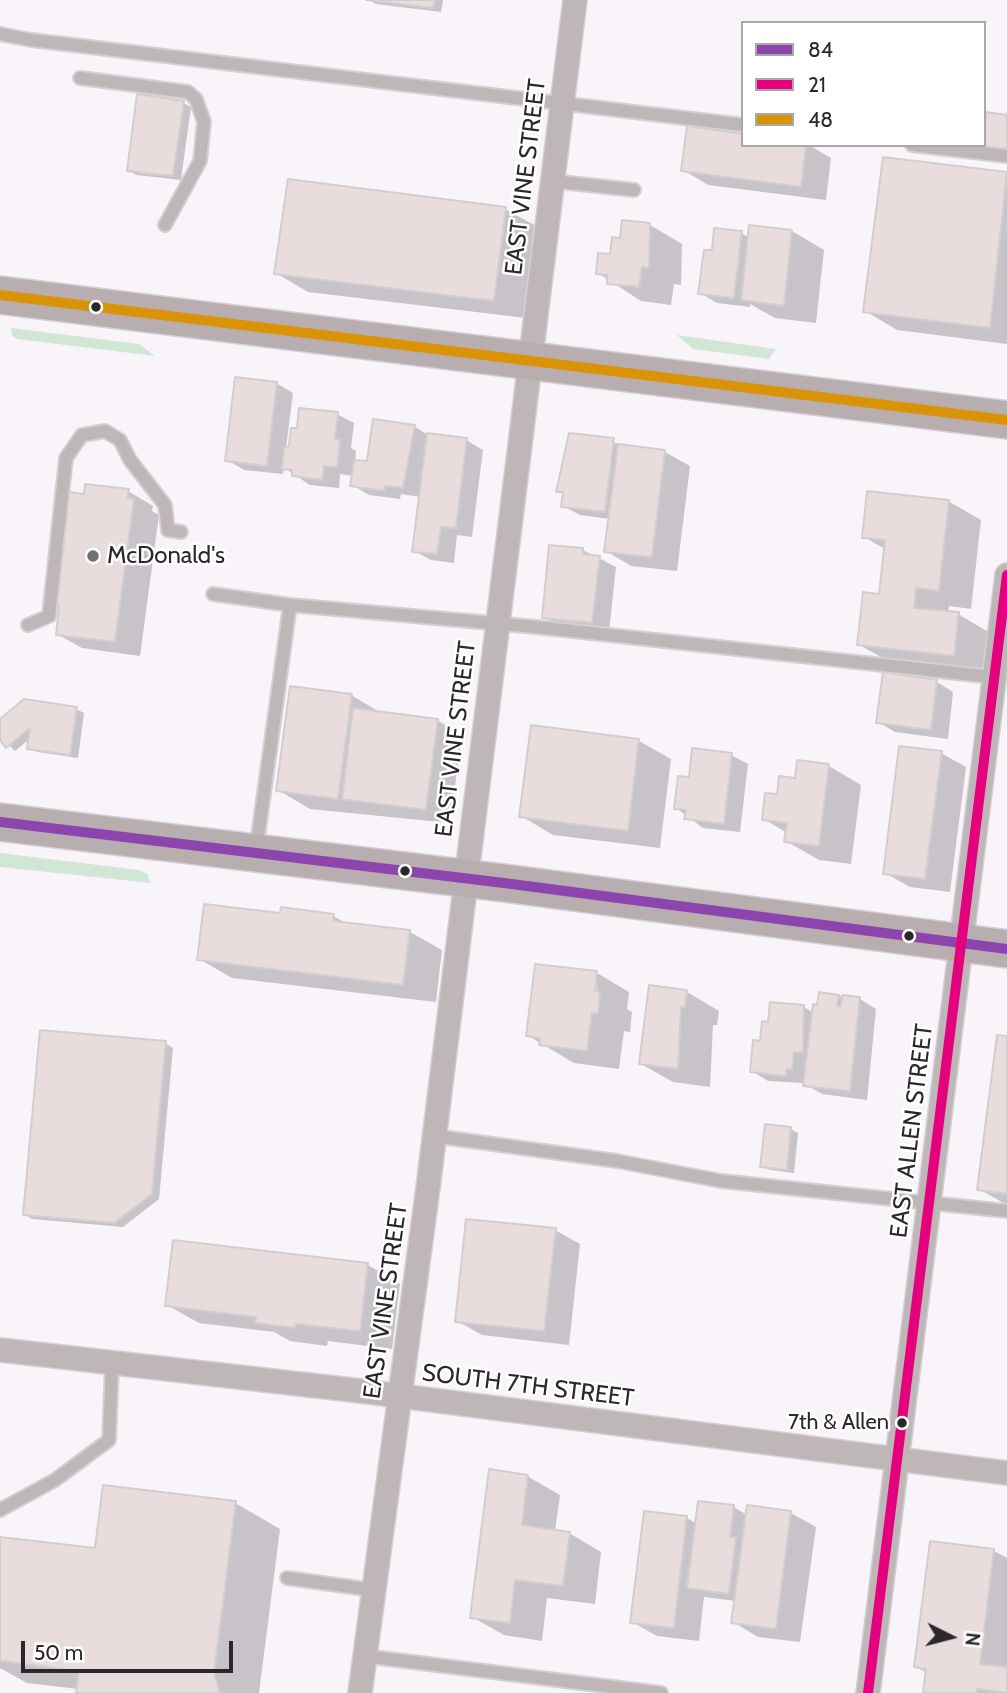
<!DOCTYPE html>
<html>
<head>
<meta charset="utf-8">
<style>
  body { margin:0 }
  #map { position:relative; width:1007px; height:1693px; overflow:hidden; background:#f9f4fa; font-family:Cabin,sans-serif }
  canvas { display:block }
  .legend { position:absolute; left:741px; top:21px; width:245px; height:126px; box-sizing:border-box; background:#fff; border:2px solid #aaa9aa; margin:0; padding:9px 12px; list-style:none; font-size:21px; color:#2b282b }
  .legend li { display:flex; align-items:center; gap:14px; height:35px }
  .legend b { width:35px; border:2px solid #aaa9aa }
  .north { position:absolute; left:916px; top:1602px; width:70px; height:70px; -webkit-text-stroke:5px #fff; paint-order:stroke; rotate:96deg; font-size:19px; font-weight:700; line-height:28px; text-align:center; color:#2b282b }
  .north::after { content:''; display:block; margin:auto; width:24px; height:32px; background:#2b282b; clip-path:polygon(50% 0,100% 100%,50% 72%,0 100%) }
  .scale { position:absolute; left:21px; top:1641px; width:212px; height:32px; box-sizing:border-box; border:4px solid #2b282b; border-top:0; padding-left:9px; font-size:21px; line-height:24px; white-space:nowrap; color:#2b282b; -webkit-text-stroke:5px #fff; paint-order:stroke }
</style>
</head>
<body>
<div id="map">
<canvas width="1007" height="1693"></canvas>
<ul class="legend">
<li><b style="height:9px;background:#8e44ad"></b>84</li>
<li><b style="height:9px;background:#e5007d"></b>21</li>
<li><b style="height:9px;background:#d89306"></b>48</li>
</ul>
<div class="north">N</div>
<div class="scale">50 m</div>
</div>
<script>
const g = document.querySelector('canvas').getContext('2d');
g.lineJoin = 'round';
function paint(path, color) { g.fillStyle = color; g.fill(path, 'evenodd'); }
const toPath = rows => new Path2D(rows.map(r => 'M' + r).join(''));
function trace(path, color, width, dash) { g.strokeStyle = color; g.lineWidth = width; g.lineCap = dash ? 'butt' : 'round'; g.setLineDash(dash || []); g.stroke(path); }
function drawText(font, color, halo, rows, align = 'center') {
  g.font = font + ' Cabin,sans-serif'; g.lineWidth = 5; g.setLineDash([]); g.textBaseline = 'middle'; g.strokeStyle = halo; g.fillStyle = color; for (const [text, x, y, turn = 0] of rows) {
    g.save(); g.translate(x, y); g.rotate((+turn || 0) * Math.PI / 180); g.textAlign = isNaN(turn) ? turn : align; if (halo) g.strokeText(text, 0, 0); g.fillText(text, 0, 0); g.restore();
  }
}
const green = toPath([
  [11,328,139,344,155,356,17,339,12,336],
  [677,335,776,349,769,359,693,349],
  [0,853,139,870,147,874,151,883,0,867]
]);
const shadow = toPath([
  [369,0,443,0,441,12,376,4],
  [183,103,191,107,181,180,136,175,128,170],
  [743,145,809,145,831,158,826,200,708,185,683,170],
  [885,159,1007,174,1007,344,897,330,865,311],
  [505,209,538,227,526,318,308,292,276,273],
  [650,225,682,244,681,285,674,284,671,305,641,301,598,273,621,240],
  [751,227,792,231,824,250,816,323,775,318,750,304,750,307,717,303,700,293,713,252,741,233,750,238],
  [276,383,293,393,286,448,291,447,298,430,337,414,354,423,351,448,356,451,355,462,368,463,374,421,415,427,430,436,466,440,483,450,472,537,457,535,454,563,431,560,414,551,421,497,401,494,400,499,369,495,352,485,353,476,340,474,339,488,310,485,284,468,283,474,244,470,227,460],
  [570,435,665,452,690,466,677,571,631,566,606,551,610,519,580,515,563,506,564,494,558,491,561,466,566,467],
  [128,491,153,506,152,511,159,515,140,656,82,648,57,634,61,608,56,605,85,496],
  [948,501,981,520,971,609,949,606,948,613,958,614,990,633,986,673,892,663,859,645,880,596,885,549,864,537],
  [583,550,616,567,609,632,560,626,543,617],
  [937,682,953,692,948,739,895,732,878,722],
  [351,695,383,714,437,720,462,735,450,823,310,809,278,790],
  [76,709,84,713,78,758,37,752,29,748,31,738,15,751,0,737,0,721],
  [639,741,671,759,660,848,553,835,521,816],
  [941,753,966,767,950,892,910,887,885,873],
  [731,755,748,764,740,832,703,828,676,808,690,779],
  [829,766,861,785,851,864,819,860,786,841,787,833,764,819,778,796,796,779],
  [282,915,333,916,348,924,410,932,442,950,436,1002,232,978,199,959],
  [597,973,629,992,627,1009,632,1012,630,1032,624,1031,619,1069,574,1063,527,1035],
  [594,985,597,985,595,1000],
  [650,987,687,992,719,1011,717,1025,713,1025,710,1087,673,1082,641,1064],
  [838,996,860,999,876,1009,867,1100,822,1094,803,1083,768,1081,752,1071,769,1024,804,1007,814,1013],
  [1007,1038,1007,1205,979,1189],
  [165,1043,173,1048,159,1199,123,1227,32,1219,24,1214],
  [791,1129,798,1133,794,1173,770,1170,762,1166],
  [555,1230,580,1244,569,1345,482,1335,457,1321],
  [175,1242,368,1265,400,1284,392,1349,328,1341,327,1346,290,1341,274,1332,199,1323,167,1305],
  [527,1476,560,1495,555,1531,569,1533,601,1552,595,1604,547,1598,542,1641,504,1635,472,1617],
  [235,1503,280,1529,259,1693,78,1693,78,1689,27,1683,0,1668,0,1538,97,1550],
  [734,1507,747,1515,748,1507,791,1513,816,1527,800,1642,758,1637,733,1622,736,1601,704,1597,699,1641,657,1636,632,1622,687,1518,697,1524],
  [994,1551,1007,1558,1007,1693,926,1693,927,1673,916,1667]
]);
const building = toPath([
  [366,0,435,0,433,8,366,0],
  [137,94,184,101,173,176,127,171,137,94],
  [986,112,1007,115,1007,149,981,146,984,145,986,112],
  [687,126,743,134,743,145,806,145,801,187,681,171,687,126],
  [883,157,1007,172,990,328,863,312,883,157],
  [288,179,506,207,494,301,274,274,288,179],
  [622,220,650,223,649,268,642,267,639,287,607,284,607,275,596,274,598,253,610,254,612,237,620,238,622,220],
  [749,225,792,230,784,306,741,300,749,225],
  [714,228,742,231,734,298,698,294,704,250,712,250,714,228],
  [235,377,277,382,267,466,225,461,235,377],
  [299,408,338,412,335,439,340,440,337,467,324,466,322,480,292,476,292,470,282,469,284,447,289,446,291,428,297,428,299,408],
  [373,419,415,425,403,488,385,486,384,491,350,486,354,460,367,461,373,419],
  [427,433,467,438,456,528,441,527,437,554,412,552,427,433],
  [569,433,614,438,605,512,561,507,563,492,556,492,569,433],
  [618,444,665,450,652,557,604,552,618,444],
  [85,484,129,489,127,498,134,499,115,642,56,635,59,607,54,606,69,492,84,494,85,484],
  [867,491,949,500,939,591,916,588,914,608,959,612,954,656,857,645,863,592,879,594,885,540,862,538,867,491],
  [549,545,583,548,583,554,600,556,592,623,542,618,549,545],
  [883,672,937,680,931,730,876,723,883,672],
  [290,686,352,694,338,799,276,791,290,686],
  [24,699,77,707,70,755,27,749,30,728,6,748,0,740,0,719,24,699],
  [353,708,438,719,426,810,342,799,353,708],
  [531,725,639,739,628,831,519,817,531,725],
  [899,746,942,751,925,879,883,874,899,746],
  [692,748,732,753,724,824,684,819,686,810,674,809,678,776,689,777,692,748],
  [797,760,829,764,819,846,784,842,787,823,762,820,765,793,777,794,779,776,795,778,797,760],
  [204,904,280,913,281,907,334,914,333,921,410,930,403,985,197,960,204,904],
  [535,964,597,971,595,991,600,992,598,1014,592,1013,587,1051,539,1045,540,1038,526,1036,535,964],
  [649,985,687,990,685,1007,681,1007,678,1069,639,1064,649,985],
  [819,992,839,995,837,1006,841,1006,842,995,860,997,850,1091,803,1086,813,1004,817,1005,819,992],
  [770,1002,804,1005,803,1053,794,1052,792,1070,787,1069,786,1076,750,1072,753,1040,760,1041,762,1021,768,1022,770,1002],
  [40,1030,166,1041,152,1194,114,1223,23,1215,40,1030],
  [997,1035,1007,1036,1007,1194,977,1190,997,1035],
  [765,1124,791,1127,787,1170,760,1167,765,1124],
  [466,1219,556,1228,544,1331,455,1322,466,1219],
  [173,1240,368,1263,360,1331,296,1324,295,1328,255,1323,256,1317,165,1306,173,1240],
  [489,1469,528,1475,522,1525,570,1532,563,1586,515,1580,510,1623,470,1618,489,1469],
  [103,1485,236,1501,214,1673,220,1693,76,1693,79,1671,0,1661,0,1537,95,1548,103,1485],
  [698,1501,734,1505,730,1537,736,1537,729,1594,687,1588,698,1501],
  [747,1505,791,1511,776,1629,731,1623,747,1505],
  [644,1511,687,1516,674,1628,630,1623,644,1511],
  [930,1541,994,1549,980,1664,1007,1667,1007,1693,977,1689,977,1693,923,1693,926,1669,914,1667,930,1541]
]);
const lane = toPath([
  [0,34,31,40,743,125],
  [80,78,188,92,196,99,204,122,200,161,165,225],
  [912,145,1007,156],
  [552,181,634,190],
  [213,594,290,605,536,627,993,677],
  [28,625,49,616,66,458,82,435,105,431,120,440,130,460,165,505,168,530,181,532],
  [256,851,290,605],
  [434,1136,617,1161,721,1181,1007,1211],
  [0,1510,55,1480,109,1440,112,1364],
  [287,1578,373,1590],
  [364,1656,661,1693]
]);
const street = toPath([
  [0,1350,361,1391,1007,1473],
  [360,1693,429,1180,575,0],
  [868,1693,1007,575]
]);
const primary = toPath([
  [0,295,1007,420],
  [0,822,504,883,1007,949]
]);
const bus1 = toPath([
  [0,822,504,883,1007,949]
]);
const bus2 = toPath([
  [868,1693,1007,575]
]);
const bus3 = toPath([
  [0,295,1007,420]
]);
const markers = [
  [96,307,6,"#2b282b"],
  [93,556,7,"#736f73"],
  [405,871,6,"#2b282b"],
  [909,936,6,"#2b282b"],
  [902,1423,6,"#2b282b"]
];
const busNames = [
  ["7th & Allen",889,1423]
];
const streetNames = [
  ["EAST VINE STREET",526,177,-83],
  ["EAST VINE STREET",456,739,-83],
  ["EAST ALLEN STREET",912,1131,-83],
  ["EAST VINE STREET",386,1301,-82],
  ["SOUTH 7TH STREET",528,1386,7]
];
const poiNames = [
  ["McDonald's",107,556]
];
paint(green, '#d1e6d4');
paint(shadow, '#0003');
paint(building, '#e9dcdd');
trace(building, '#d2ced0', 2);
trace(lane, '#d3d0d4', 16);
trace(street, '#d3d0d4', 26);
trace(primary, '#d3d0d4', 40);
trace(lane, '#bfb6b8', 12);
trace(street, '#bfb6b8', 23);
trace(primary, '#b8aeaf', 37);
trace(bus1, '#8e44ad', 10);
trace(bus2, '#e5007d', 10);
trace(bus3, '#d89306', 10);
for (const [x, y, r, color] of markers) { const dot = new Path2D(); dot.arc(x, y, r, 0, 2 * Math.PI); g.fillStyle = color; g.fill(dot); trace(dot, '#fff', 2.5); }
drawText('22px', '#2b282b', '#fff', busNames, 'right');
drawText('24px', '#2b282b', '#fff', streetNames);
drawText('24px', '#2b282b', '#fff', poiNames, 'left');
</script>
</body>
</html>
